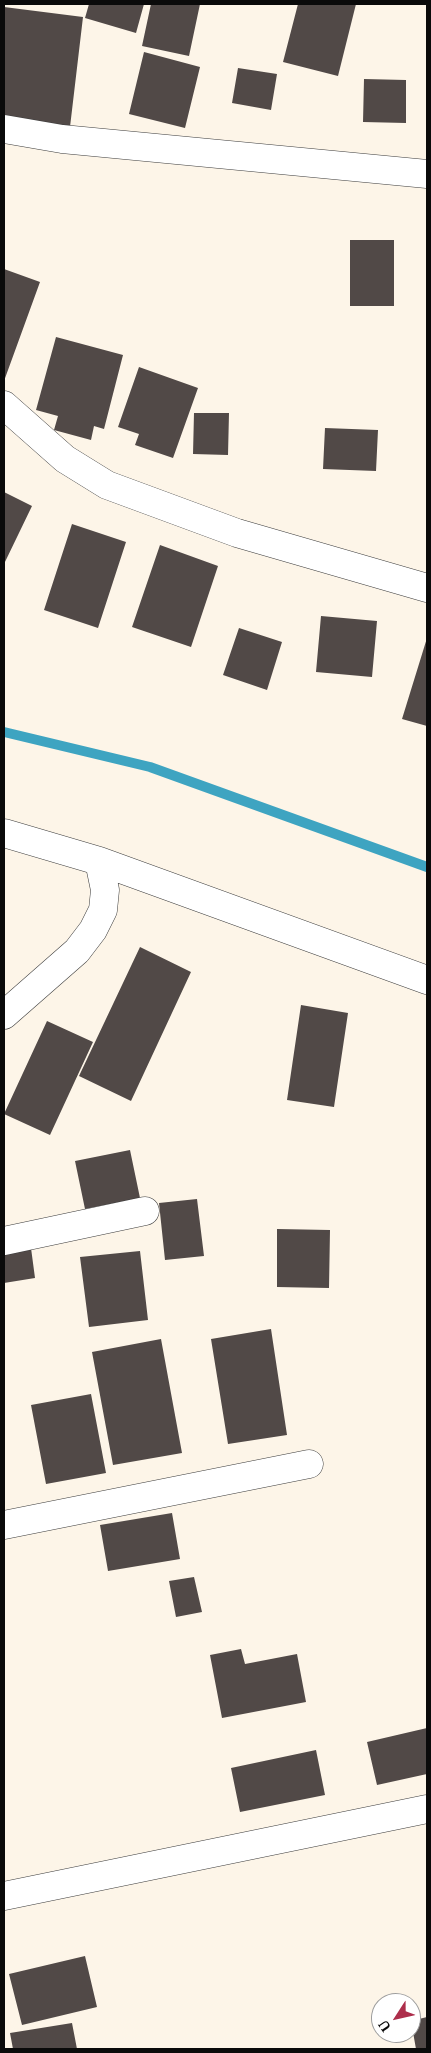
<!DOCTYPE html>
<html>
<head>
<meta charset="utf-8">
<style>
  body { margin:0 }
  #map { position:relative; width:431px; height:2053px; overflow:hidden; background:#fdf5e8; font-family:"PT Serif",serif }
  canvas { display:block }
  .frame { position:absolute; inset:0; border:5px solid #0a0a0a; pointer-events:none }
  .north { position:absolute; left:371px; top:1993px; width:50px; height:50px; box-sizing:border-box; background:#fff; border:1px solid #9d9d9d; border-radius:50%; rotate:235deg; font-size:14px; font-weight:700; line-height:20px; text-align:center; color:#0a0a0a }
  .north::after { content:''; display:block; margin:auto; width:18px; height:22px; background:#ad2e4b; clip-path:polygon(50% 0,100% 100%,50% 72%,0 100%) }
</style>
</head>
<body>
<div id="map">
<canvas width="431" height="2053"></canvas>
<div class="frame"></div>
<div class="north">U</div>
</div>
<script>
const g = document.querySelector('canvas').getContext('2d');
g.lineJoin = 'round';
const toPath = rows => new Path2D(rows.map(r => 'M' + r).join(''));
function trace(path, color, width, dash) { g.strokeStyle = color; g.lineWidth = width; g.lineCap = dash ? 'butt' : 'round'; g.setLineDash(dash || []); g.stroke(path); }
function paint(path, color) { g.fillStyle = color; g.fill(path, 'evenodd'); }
const stream = toPath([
  [4,732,150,767,427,867]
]);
const building = toPath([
  [89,4,144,4,136,33,85,18],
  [151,4,200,4,189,56,142,46],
  [298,4,356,4,338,76,283,62],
  [4,7,83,17,70,127,4,119],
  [144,52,200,67,185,128,129,114],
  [238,68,277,74,271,110,232,103],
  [364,79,406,80,406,123,363,122],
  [350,240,394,240,394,306,350,306],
  [4,269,40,282,4,381],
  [56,337,123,355,104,429,94,426,91,440,54,430,58,416,36,410],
  [139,367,198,388,173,458,135,445,139,434,118,427],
  [194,413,229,413,228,455,193,454],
  [325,428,378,430,376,471,323,469],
  [4,492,32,506,4,564],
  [72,524,126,542,98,628,44,610],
  [160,545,218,566,191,647,132,627],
  [321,616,377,621,372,677,316,672],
  [239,628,282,642,267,690,223,675],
  [427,638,427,726,402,719],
  [140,947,191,972,131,1101,79,1076],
  [301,1005,348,1013,334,1107,287,1100],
  [47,1021,93,1042,50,1135,4,1114],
  [130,1150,140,1198,85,1209,75,1161],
  [197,1199,204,1256,165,1260,159,1203],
  [277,1229,330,1230,329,1288,277,1287],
  [31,1248,35,1278,4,1283,4,1253],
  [140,1251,148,1320,89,1327,80,1257],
  [271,1329,287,1435,228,1444,211,1339],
  [161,1339,182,1453,113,1465,92,1352],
  [91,1394,106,1473,46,1484,31,1405],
  [172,1513,180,1559,108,1571,100,1525],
  [194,1577,202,1612,176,1617,169,1581],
  [241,1649,245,1664,297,1654,306,1702,222,1718,210,1655],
  [427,1728,427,1774,377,1785,367,1742],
  [316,1750,325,1795,240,1812,231,1768],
  [85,1956,97,2007,22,2025,9,1974],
  [427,2017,427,2049,416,2049,411,2021],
  [72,2023,77,2049,13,2049,10,2033]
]);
const minor = toPath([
  [4,129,62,139,427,174],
  [4,405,65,459,107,485,237,533,427,588],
  [4,833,99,861,427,980],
  [4,1015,77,951,93,930,103,910,105,890,99,861],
  [4,1241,145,1211],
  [4,1525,309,1464],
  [4,1896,427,1809]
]);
trace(stream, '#3ea4c1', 10);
paint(building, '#514947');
trace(minor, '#3d3d3d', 29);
trace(minor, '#fff', 28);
</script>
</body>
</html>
